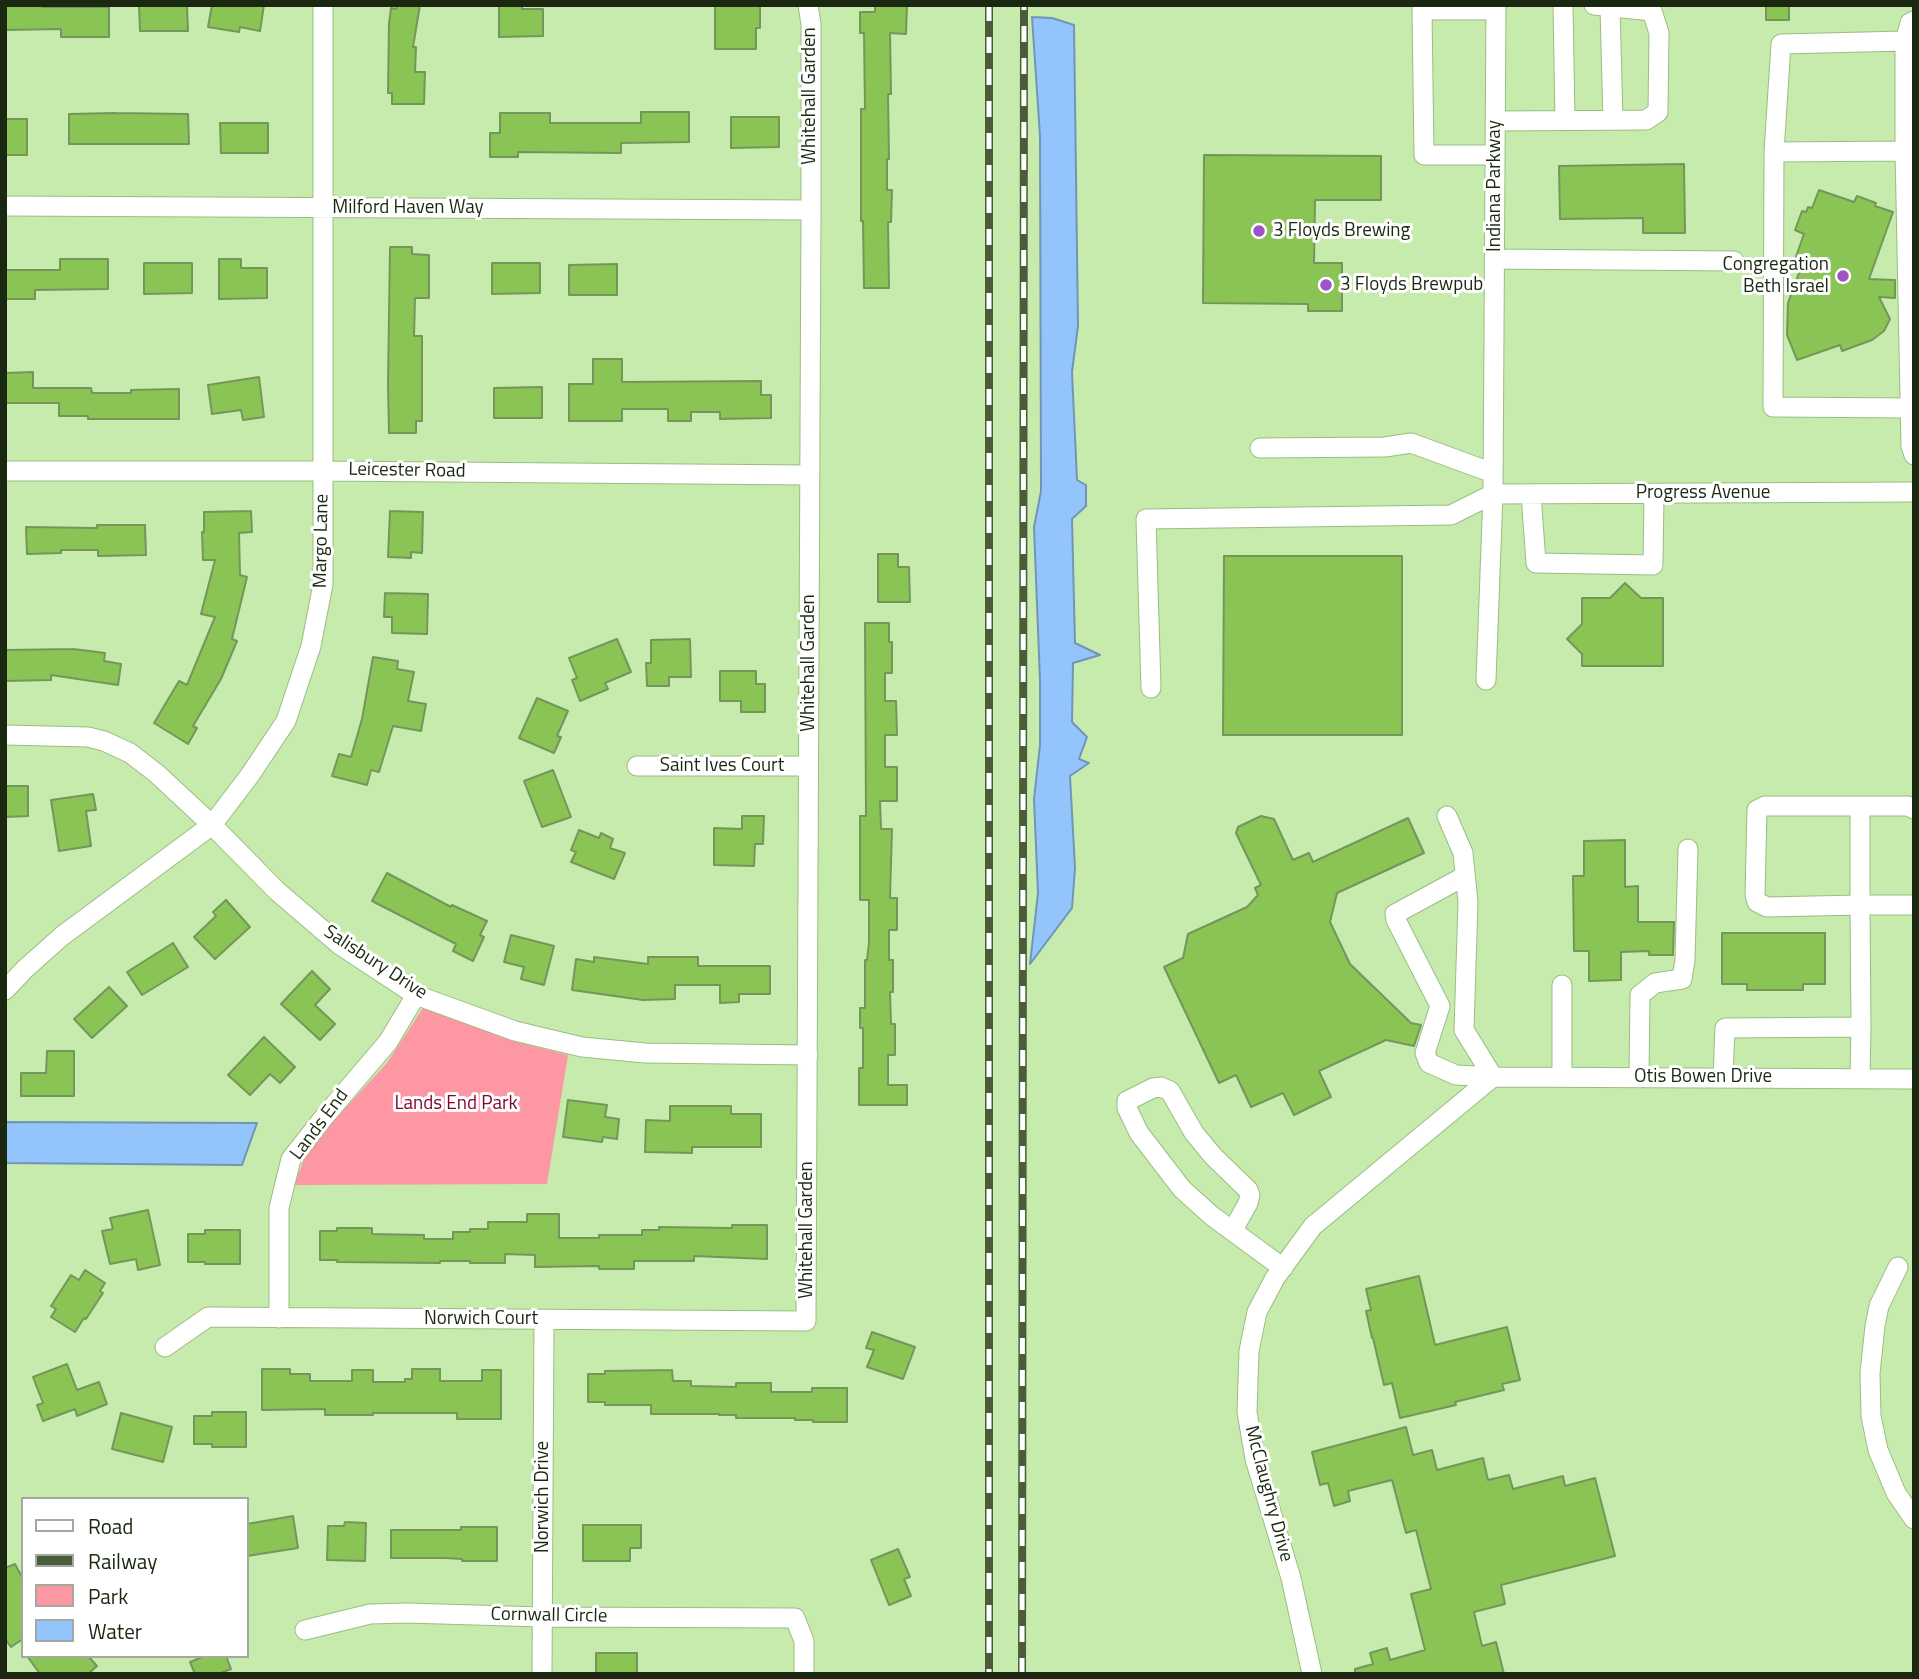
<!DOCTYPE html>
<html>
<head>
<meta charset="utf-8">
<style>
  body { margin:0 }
  #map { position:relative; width:1919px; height:1679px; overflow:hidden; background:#c7ebad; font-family:"Titillium Web",sans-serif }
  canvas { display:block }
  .frame { position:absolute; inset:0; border:7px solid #1b2811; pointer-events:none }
  .legend { position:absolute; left:21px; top:1497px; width:228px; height:161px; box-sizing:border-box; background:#fff; border:2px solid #a4a9a0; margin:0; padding:9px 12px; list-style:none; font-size:21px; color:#1b2811 }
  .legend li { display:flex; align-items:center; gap:14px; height:35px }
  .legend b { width:35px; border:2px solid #a4a9a0 }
</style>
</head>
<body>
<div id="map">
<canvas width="1919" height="1679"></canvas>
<div class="frame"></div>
<ul class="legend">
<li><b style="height:9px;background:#fff"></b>Road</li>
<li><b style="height:9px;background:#4a5d3b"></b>Railway</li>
<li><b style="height:19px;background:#fd97a3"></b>Park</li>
<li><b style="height:19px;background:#94c4fc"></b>Water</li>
</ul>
</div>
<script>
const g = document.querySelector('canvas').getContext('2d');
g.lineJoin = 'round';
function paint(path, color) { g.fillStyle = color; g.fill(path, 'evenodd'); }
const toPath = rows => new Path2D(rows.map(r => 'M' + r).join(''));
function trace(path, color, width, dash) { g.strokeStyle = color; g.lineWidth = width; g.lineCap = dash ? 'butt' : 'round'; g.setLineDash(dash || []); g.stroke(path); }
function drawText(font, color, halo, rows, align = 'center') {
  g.font = font + ' "Titillium Web",sans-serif'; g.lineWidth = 6; g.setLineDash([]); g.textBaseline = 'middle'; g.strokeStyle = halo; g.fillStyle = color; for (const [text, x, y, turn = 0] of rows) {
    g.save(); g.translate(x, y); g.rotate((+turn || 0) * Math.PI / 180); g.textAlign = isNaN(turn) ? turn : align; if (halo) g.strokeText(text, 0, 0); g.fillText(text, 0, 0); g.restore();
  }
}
const green = toPath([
  [423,1008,520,1043,568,1055,547,1184,294,1185,305,1157,328,1127,387,1063]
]);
const water = toPath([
  [1032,17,1052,18,1074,25,1078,326,1072,372,1077,480,1086,485,1086,506,1072,519,1075,643,1100,655,1073,663,1072,722,1087,737,1079,759,1089,763,1070,776,1075,868,1072,908,1030,964,1038,893,1034,799,1040,745,1040,681,1034,527,1041,491,1040,136,1032,17],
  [5,1122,257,1123,242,1165,5,1163,5,1122]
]);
const building = toPath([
  [5,5,42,5,42,7,109,7,109,37,61,37,61,29,5,30,5,5],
  [139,5,187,5,188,31,140,31,139,5],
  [212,5,264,5,260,31,240,27,239,32,208,27,212,5],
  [397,5,420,5,413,47,416,47,415,72,425,72,424,104,392,104,392,93,388,93,389,24,391,8,396,9,397,5],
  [499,5,522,5,522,9,543,9,543,36,499,37,499,5],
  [715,5,760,5,760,28,756,28,756,49,715,49,715,5],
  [875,5,907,5,906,34,890,33,891,94,888,94,889,159,887,159,887,190,892,190,891,222,888,222,889,288,864,288,863,221,861,221,861,109,865,109,864,33,860,33,860,12,875,12,875,5],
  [1766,5,1789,5,1789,20,1766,20,1766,5],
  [641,112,689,112,689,142,621,143,621,153,518,152,518,157,490,157,490,133,500,133,500,113,550,113,550,123,641,123,641,112],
  [116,113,188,114,189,144,69,144,69,114,116,113],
  [731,117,779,117,779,147,731,148,731,117],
  [5,119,27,119,27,155,5,155,5,119],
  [220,123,268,123,268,153,221,153,220,123],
  [1204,155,1381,156,1381,200,1315,200,1314,263,1342,263,1342,311,1308,311,1308,304,1203,303,1204,155],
  [1684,164,1685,233,1643,233,1643,218,1560,219,1559,166,1684,164],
  [1819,190,1854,202,1857,196,1876,203,1875,206,1893,212,1869,279,1895,280,1895,298,1879,297,1890,319,1884,331,1872,340,1842,351,1840,345,1797,360,1787,335,1788,303,1801,267,1793,265,1804,234,1795,230,1802,211,1806,212,1808,207,1812,208,1819,190],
  [390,247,412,247,412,254,429,255,429,298,415,298,414,336,422,336,422,421,416,421,416,433,389,433,388,384,390,247],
  [60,259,108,259,108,289,35,290,35,299,5,299,5,270,60,270,60,259],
  [219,259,241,259,241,268,267,268,267,298,219,299,219,259],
  [144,263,192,263,192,293,144,294,144,263],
  [492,263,540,263,540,293,492,294,492,263],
  [617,264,617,295,569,295,569,265,617,264],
  [593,359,622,359,622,382,761,381,761,395,771,395,771,418,720,419,720,412,691,412,691,421,668,421,668,409,622,409,622,421,569,421,569,384,593,384,593,359],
  [33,372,33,388,91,388,92,393,131,393,131,390,179,389,179,419,88,419,88,416,59,416,59,403,5,403,5,373,33,372],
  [259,377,264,417,243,420,241,410,212,414,208,385,259,377],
  [542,387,542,418,494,418,494,388,542,387],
  [251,511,252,532,239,533,240,575,247,577,232,639,237,641,221,679,193,726,197,728,188,744,154,723,179,681,187,685,215,617,201,614,215,560,203,560,202,532,204,532,204,512,251,511],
  [390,511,423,512,422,553,411,552,411,558,388,557,390,511],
  [97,525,145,525,146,555,98,556,98,550,61,550,61,553,27,554,26,527,97,528,97,525],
  [878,554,898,554,898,567,909,567,910,602,878,602,878,554],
  [1224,556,1402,556,1402,735,1223,735,1224,556],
  [1625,583,1641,598,1663,598,1663,666,1582,666,1582,654,1567,639,1582,624,1582,598,1610,598,1625,583],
  [385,593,428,594,427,634,392,633,392,617,384,617,385,593],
  [865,623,889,623,889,642,892,642,892,673,885,673,885,701,896,701,897,735,885,735,885,767,897,767,897,801,880,801,881,829,892,829,890,898,897,898,897,930,889,930,889,960,893,960,893,992,890,992,891,1024,895,1024,895,1055,888,1055,888,1085,907,1085,907,1105,859,1105,859,1068,863,1068,863,1028,860,1028,860,1008,865,1008,865,960,867,960,869,943,869,900,860,900,860,816,866,816,865,623],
  [617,639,631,672,605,683,608,689,580,701,572,680,577,678,569,658,617,639],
  [690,639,691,677,669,677,669,686,647,686,646,663,651,663,651,640,690,639],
  [73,649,105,653,104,661,121,664,118,685,51,675,51,680,5,681,5,650,73,649],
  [373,657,398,661,397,669,414,672,408,701,426,704,421,731,393,726,379,772,371,770,367,785,332,776,339,754,351,757,362,719,373,657],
  [720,671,756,671,756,684,765,684,765,712,741,712,741,701,720,701,720,671],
  [537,698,568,711,557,736,561,737,554,753,519,738,537,698],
  [553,770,571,817,542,827,524,781,553,770],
  [5,786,28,786,28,816,5,817,5,786],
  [93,794,96,810,86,811,91,846,59,851,51,800,93,794],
  [742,816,764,816,763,844,755,844,754,866,714,865,714,828,742,829,742,816],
  [1261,816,1274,819,1293,860,1309,853,1313,862,1408,818,1424,853,1337,893,1330,922,1350,964,1411,1023,1421,1025,1414,1046,1386,1040,1319,1071,1331,1097,1294,1115,1283,1093,1251,1107,1236,1075,1219,1083,1164,967,1183,958,1188,934,1247,907,1258,895,1255,888,1261,885,1236,833,1238,827,1261,816],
  [579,830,599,838,601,833,613,839,610,848,625,853,614,879,571,862,576,852,571,850,579,830],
  [1625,840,1625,887,1638,886,1638,922,1674,922,1673,955,1649,955,1649,951,1621,952,1621,980,1589,981,1589,951,1574,951,1573,876,1584,876,1584,841,1625,840],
  [387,873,451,907,452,905,487,921,480,935,484,937,473,961,453,951,456,944,372,901,387,873],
  [226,900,250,927,215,959,194,937,216,916,213,912,226,900],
  [1722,933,1825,933,1825,984,1803,984,1803,990,1747,990,1747,984,1722,984,1722,933],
  [511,935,554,946,544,985,521,979,524,967,504,962,511,935],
  [173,943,188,967,142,995,127,972,173,943],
  [594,957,648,964,648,957,698,957,698,966,770,966,770,994,739,994,739,1002,720,1003,720,985,675,985,675,999,643,1000,572,990,576,959,594,962,594,957],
  [312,971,330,989,315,1005,335,1024,320,1040,281,1004,312,971],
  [109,987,127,1006,92,1038,74,1019,109,987],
  [264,1037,295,1067,280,1083,270,1074,250,1095,228,1075,264,1037],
  [47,1051,74,1051,74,1096,21,1096,21,1073,46,1073,47,1051],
  [568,1100,607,1105,605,1117,619,1119,617,1139,603,1137,602,1142,563,1137,568,1100],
  [670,1106,731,1106,731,1114,761,1114,761,1147,692,1147,692,1153,645,1152,646,1120,670,1121,670,1106],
  [148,1210,160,1265,138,1270,136,1259,110,1264,102,1231,113,1229,110,1218,148,1210],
  [527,1214,559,1214,559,1238,599,1238,599,1235,642,1235,642,1230,659,1230,659,1227,732,1228,732,1225,767,1225,767,1259,694,1256,694,1261,634,1261,634,1269,599,1269,599,1266,535,1267,535,1255,505,1254,505,1263,470,1263,470,1261,440,1261,440,1263,337,1262,337,1260,320,1260,320,1231,337,1231,337,1228,372,1228,372,1234,424,1235,424,1239,453,1239,453,1232,470,1232,470,1229,488,1229,488,1222,527,1222,527,1214],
  [205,1230,240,1230,240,1264,205,1264,205,1262,188,1262,188,1234,205,1234,205,1230],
  [85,1270,105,1283,100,1291,103,1293,86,1319,84,1318,75,1332,51,1317,56,1309,51,1306,71,1275,79,1280,85,1270],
  [1419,1276,1435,1345,1507,1327,1520,1380,1502,1384,1504,1390,1455,1402,1456,1405,1400,1418,1392,1383,1384,1385,1373,1338,1372,1338,1366,1311,1371,1310,1366,1289,1419,1276],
  [872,1332,915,1347,903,1379,867,1367,874,1350,866,1348,872,1332],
  [67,1364,77,1390,99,1382,107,1404,77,1416,75,1409,43,1421,37,1405,43,1403,33,1377,67,1364],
  [262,1369,290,1369,290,1374,310,1374,310,1381,352,1381,352,1370,373,1370,373,1382,405,1382,405,1379,412,1379,412,1369,440,1369,440,1381,482,1381,482,1370,501,1370,501,1419,457,1419,457,1413,373,1413,373,1415,325,1415,325,1409,262,1410,262,1369],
  [672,1370,673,1381,691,1381,691,1386,736,1387,736,1383,771,1383,771,1392,812,1392,812,1388,847,1388,847,1422,813,1422,813,1420,795,1420,795,1418,736,1418,736,1415,719,1415,719,1414,651,1414,651,1405,605,1405,605,1402,588,1402,588,1374,605,1374,605,1371,672,1370],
  [212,1412,246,1412,246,1447,212,1447,212,1444,194,1444,194,1416,212,1416,212,1412],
  [121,1413,172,1427,163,1462,112,1449,121,1413],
  [1406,1427,1413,1455,1432,1450,1437,1470,1483,1458,1488,1480,1509,1475,1513,1489,1563,1476,1565,1486,1595,1478,1615,1556,1501,1585,1505,1604,1474,1612,1482,1646,1496,1642,1504,1674,1355,1674,1355,1669,1373,1664,1370,1653,1387,1648,1390,1660,1425,1650,1411,1594,1431,1589,1416,1530,1406,1533,1392,1480,1348,1491,1350,1501,1334,1506,1328,1483,1320,1485,1312,1452,1406,1427],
  [293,1516,298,1548,247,1556,247,1524,293,1516],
  [345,1522,366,1523,365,1561,327,1560,328,1526,344,1526,345,1522],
  [583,1525,641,1525,641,1548,630,1548,630,1561,583,1561,583,1525],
  [461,1527,497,1527,497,1561,462,1561,462,1559,445,1558,391,1558,391,1530,461,1530,461,1527],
  [898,1549,910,1577,904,1579,911,1596,889,1605,871,1560,898,1549],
  [15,1564,23,1579,23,1639,11,1647,5,1639,5,1568,15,1564],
  [596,1653,637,1653,637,1674,596,1674,596,1653],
  [27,1656,88,1656,97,1666,88,1674,40,1674,27,1656],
  [205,1656,226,1656,231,1669,218,1674,195,1674,190,1662,205,1656]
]);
const minor = toPath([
  [1563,5,1565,120],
  [1610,7,1613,120],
  [1905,41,1910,23,1914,21],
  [1495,121,1646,120,1658,112,1659,33,1652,11,1594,5],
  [1774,152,1781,44,1905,41,1905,151],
  [1495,155,1424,155,1422,10,1496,10],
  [5,206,811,210],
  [1494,259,1734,261],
  [1910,408,1773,407,1774,152,1905,151,1911,446,1914,455],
  [1260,448,1385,447,1411,443,1493,473],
  [5,471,323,471,809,475],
  [1531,494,1536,563,1653,565,1654,493],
  [1486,680,1493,494,1496,5],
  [1151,688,1146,519,1451,515,1493,494,1914,492],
  [5,735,88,737,104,741,130,753,156,773,212,825,277,891,340,945,416,995,515,1031,582,1047,645,1053,808,1055],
  [637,766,808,766],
  [1855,806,1908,806,1914,809],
  [1447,816,1463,853,1468,902,1464,1030,1493,1077],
  [1465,876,1395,914,1396,920,1440,1006,1425,1053,1429,1063,1456,1075,1493,1077,1914,1079],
  [1562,985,1562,1077],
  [5,990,25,969,62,936,212,825,250,775,286,721,311,646,323,584,323,5],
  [1861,1027,1860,905,1860,811,1855,806,1765,806,1757,810,1755,895,1757,902,1767,907,1860,905,1914,905],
  [1639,1077,1640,995,1655,983,1682,979,1685,960,1688,849],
  [1723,1077,1725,1028,1861,1027,1860,1078],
  [1233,1230,1248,1203,1250,1195,1248,1190,1213,1156,1194,1133,1170,1091,1161,1087,1153,1088,1127,1101,1127,1108,1139,1133,1182,1189,1212,1216,1283,1268],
  [1898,1267,1879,1306,1875,1326,1870,1373,1871,1416,1878,1450,1896,1493,1914,1519],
  [279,1318,279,1208,291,1159,324,1117,388,1042,416,995],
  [165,1347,208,1317,806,1321,811,210,811,24,808,5],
  [305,1630,370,1614,407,1613,542,1617,795,1618,804,1641,804,1674],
  [542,1674,544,1320],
  [1312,1674,1291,1578,1255,1459,1247,1412,1249,1351,1257,1312,1275,1278,1313,1226,1493,1077]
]);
const rail = toPath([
  [989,5,989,1674],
  [1022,1674,1024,5]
]);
const markers = [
  [1259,231,7,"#9f53c6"],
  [1843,276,7,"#9f53c6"],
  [1326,285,7,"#9f53c6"]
];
const streetNames = [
  ["Whitehall Garden",810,96,-90],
  ["Indiana Parkway",1495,186,-90],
  ["Milford Haven Way",408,208],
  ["Leicester Road",407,471,1],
  ["Progress Avenue",1703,493],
  ["Margo Lane",322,541,-89],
  ["Whitehall Garden",809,663,-90],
  ["Saint Ives Court",722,766],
  ["Salisbury Drive",375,963,33],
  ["Otis Bowen Drive",1703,1077],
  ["Lands End",320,1125,-53],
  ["Whitehall Garden",807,1230,-90],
  ["Norwich Court",481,1319],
  ["McClaughry Drive",1268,1494,75],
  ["Norwich Drive",543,1497,-90],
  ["Cornwall Circle",549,1616,1]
];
const poiNames = [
  ["3 Floyds Brewing",1273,231],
  ["Congregation",1829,265,"right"],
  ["Beth Israel",1829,287,"right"],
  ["3 Floyds Brewpub",1340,285]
];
const parkNames = [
  ["Lands End Park",456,1104]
];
paint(green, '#fd97a3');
paint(water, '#94c4fc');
trace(water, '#7095b6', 2);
paint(building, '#89c455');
trace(building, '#75965b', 2);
trace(minor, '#9abd81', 21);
trace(minor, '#fff', 19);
trace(rail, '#4a5d3b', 8);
trace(rail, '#fff', 5, [16]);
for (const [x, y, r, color] of markers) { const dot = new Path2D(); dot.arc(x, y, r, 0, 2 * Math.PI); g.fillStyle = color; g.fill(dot); trace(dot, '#fff', 2.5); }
drawText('19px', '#1b2811', '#fff', streetNames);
drawText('19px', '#1b2811', '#fff', poiNames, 'left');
drawText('19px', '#7e032b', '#fff', parkNames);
</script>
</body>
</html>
